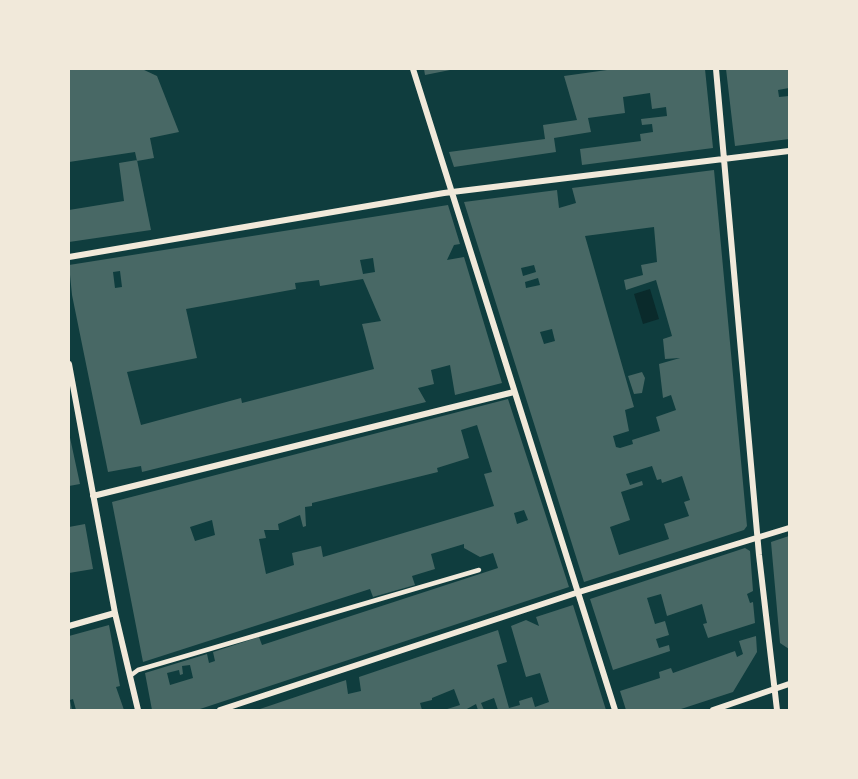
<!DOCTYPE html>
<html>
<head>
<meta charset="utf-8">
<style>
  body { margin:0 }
  #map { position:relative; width:858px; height:779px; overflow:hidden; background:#0f3d3e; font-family:"Varela Round",sans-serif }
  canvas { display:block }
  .frame { position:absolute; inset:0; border:70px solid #f1e9da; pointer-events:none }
</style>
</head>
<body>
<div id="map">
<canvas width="858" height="779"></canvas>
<div class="frame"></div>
</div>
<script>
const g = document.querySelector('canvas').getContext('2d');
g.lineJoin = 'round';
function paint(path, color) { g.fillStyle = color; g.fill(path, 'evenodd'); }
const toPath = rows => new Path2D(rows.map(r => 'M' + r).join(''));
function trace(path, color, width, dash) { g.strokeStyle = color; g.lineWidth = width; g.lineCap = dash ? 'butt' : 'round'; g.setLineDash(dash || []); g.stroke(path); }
const water = toPath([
  [650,289,659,319,643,324,634,294]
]);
const building = toPath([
  [69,69,142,69,157,76,179,132,150,138,154,158,137,161,135,152,69,162],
  [424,69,450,69,450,70,425,75],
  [614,69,705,69,713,148,582,165,580,149,641,141,640,134,653,132,652,124,642,125,641,119,667,116,666,107,652,109,650,93,623,97,625,113,588,118,591,132,554,138,556,152,454,167,449,152,545,139,543,125,577,120,564,76],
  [726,69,789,69,789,88,778,90,779,97,789,96,789,139,735,146],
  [137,160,151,230,69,242,69,210,124,201,119,163],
  [714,170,747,526,744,530,584,582,464,202,557,190,559,208,576,203,572,188],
  [654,227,657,262,641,265,643,275,624,280,626,290,656,280,672,336,663,339,665,359,680,358,659,364,663,398,671,395,676,410,656,417,660,431,632,440,633,444,620,448,616,447,613,436,629,431,625,410,634,407,585,236],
  [534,265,536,272,523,276,521,268],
  [538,278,540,285,526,288,525,282],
  [552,329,555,341,544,344,540,332],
  [652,466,657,480,661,479,662,483,682,476,690,500,684,502,689,516,664,524,669,539,619,555,610,527,630,520,621,492,643,485,642,481,630,485,626,474],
  [448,205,460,244,454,245,447,260,464,257,502,383,455,395,450,365,431,370,434,384,418,388,426,402,142,472,141,466,108,472,72,295,69,265],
  [373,258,375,272,363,274,360,260],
  [120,271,122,287,115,288,113,272],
  [363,279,381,321,362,324,374,369,242,403,241,398,141,425,127,372,197,358,186,309,296,289,295,283,319,280,320,286],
  [642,372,645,378,642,393,634,394,628,376],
  [508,399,569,587,197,710,152,710,145,673,207,654,209,663,215,661,213,652,259,637,262,645,498,568,493,553,480,557,464,548,464,544,431,554,435,569,412,576,415,585,373,597,370,589,143,662,112,502],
  [477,425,492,472,484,474,494,506,323,557,321,546,292,553,294,565,266,574,259,539,266,538,264,530,279,530,278,524,300,515,303,527,306,526,305,507,312,506,312,503,438,472,437,468,469,458,461,430],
  [524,510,528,520,517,524,514,513],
  [212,520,215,535,195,541,190,527],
  [190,665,193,678,170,685,167,673,179,670,180,675,183,674,182,666],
  [69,433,80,484,69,486],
  [85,524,93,569,69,573,69,527],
  [789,536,789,649,780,643,771,542],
  [745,548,750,551,753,591,747,594,750,603,753,602,755,623,708,638,703,624,707,623,702,604,667,616,661,594,647,598,655,624,665,621,669,635,656,639,659,648,669,645,670,651,613,670,590,599],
  [573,605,606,710,498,710,494,698,481,703,484,710,478,710,476,704,465,710,444,710,460,705,454,689,432,698,432,700,420,703,422,710,257,710,346,680,348,694,361,691,359,677,498,630,507,662,497,665,509,708,520,705,519,701,532,697,535,707,549,702,540,673,526,677,511,626,526,620,539,626,536,617],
  [109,625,120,686,116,687,124,710,76,710,73,699,70,700,72,710,69,710,69,636],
  [756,636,757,652,733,692,678,710,626,710,620,691,660,678,659,672,671,668,673,673,735,651,737,657,743,654,739,641]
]);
const service = toPath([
  [130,676,138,670,479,570]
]);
const minor = toPath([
  [413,69,615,710],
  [716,69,759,555,777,710],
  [69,257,444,193,789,151],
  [69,364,115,613,138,710],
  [93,496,514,392],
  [69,626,115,613],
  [220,710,579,592,789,528],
  [713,710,789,684]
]);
paint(water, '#0a2a2b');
paint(building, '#486865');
trace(service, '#f1e9da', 4.5);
trace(minor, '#f1e9da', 6);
</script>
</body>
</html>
